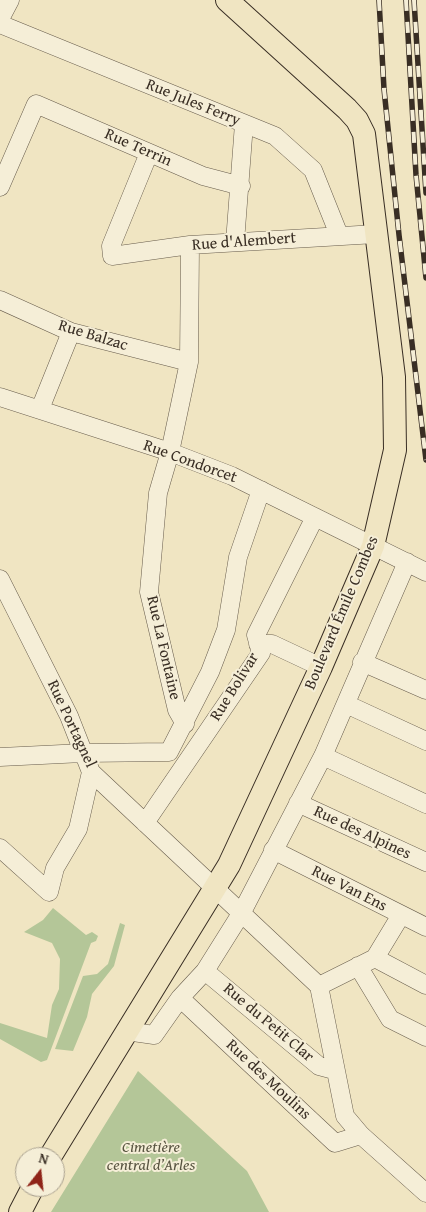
<!DOCTYPE html>
<html>
<head>
<meta charset="utf-8">
<style>
  body { margin:0 }
  #map { position:relative; width:426px; height:1212px; overflow:hidden; background:#f0e5c2; font-family:"Gentium Book Plus",serif }
  canvas { display:block }
  .north { position:absolute; left:15px; top:1147px; width:50px; height:50px; box-sizing:border-box; background:#f5eed7; border:1px solid #aaa18f; border-radius:50%; rotate:16deg; font-size:14px; font-weight:700; line-height:20px; text-align:center; color:#392e24 }
  .north::after { content:''; display:block; margin:auto; width:18px; height:22px; background:#8f2418; clip-path:polygon(50% 0,100% 100%,50% 72%,0 100%) }
</style>
</head>
<body>
<div id="map">
<canvas width="426" height="1212"></canvas>
<div class="north">N</div>
</div>
<script>
const g = document.querySelector('canvas').getContext('2d');
g.lineJoin = 'round';
function paint(path, color) { g.fillStyle = color; g.fill(path, 'evenodd'); }
const toPath = rows => new Path2D(rows.map(r => 'M' + r).join(''));
function trace(path, color, width, dash) { g.strokeStyle = color; g.lineWidth = width; g.lineCap = dash ? 'butt' : 'round'; g.setLineDash(dash || []); g.stroke(path); }
function drawText(font, color, halo, rows, align = 'center') {
  g.font = font + ' "Gentium Book Plus",serif'; g.lineWidth = 4; g.setLineDash([]); g.textBaseline = 'middle'; g.strokeStyle = halo; g.fillStyle = color; for (const [text, x, y, turn = 0] of rows) {
    g.save(); g.translate(x, y); g.rotate((+turn || 0) * Math.PI / 180); g.textAlign = isNaN(turn) ? turn : align; if (halo) g.strokeText(text, 0, 0); g.fillText(text, 0, 0); g.restore();
  }
}
const green = toPath([
  [53,908,86,935,92,932,98,936,96,941,91,943,47,1060,41,1062,0,1039,0,1023,47,1038,52,1005,59,989,60,959,52,943,24,932,43,920],
  [120,923,125,925,114,966,92,994,87,1017,73,1051,55,1049,83,976,97,974,108,964],
  [138,1071,247,1171,269,1212,51,1212]
]);
const minor = toPath([
  [0,19,10,0],
  [0,24,275,136,313,170,339,235],
  [149,153,111,246,112,256,190,245,376,234],
  [0,187,36,104,203,176,241,186],
  [235,242,244,124],
  [0,300,71,332,189,362],
  [0,397,170,452,232,476,426,572],
  [40,409,71,332],
  [0,579,69,716,91,772,319,986,345,1116,361,1135,426,1193],
  [258,644,272,644,321,667],
  [362,662,426,690],
  [346,704,426,741],
  [185,724,177,710,149,592,158,493,170,452,189,362,190,245],
  [323,756,426,804],
  [0,757,83,753,169,752,210,672,226,630,238,557,261,490],
  [298,803,426,862],
  [145,823,261,653,256,635,315,517],
  [0,848,49,892,55,868,78,829,91,772],
  [273,850,426,927],
  [375,958,426,985],
  [358,966,390,1019,426,1037],
  [205,971,319,1066,334,1070],
  [319,986,375,958,401,915],
  [180,998,335,1143,361,1135],
  [126,1031,154,1035,180,998,205,971,242,912,323,756,407,562]
]);
const major = toPath([
  [50,1157,229,865,321,667,373,546,395,450,394,377,364,134,357,120,347,109,227,0],
  [20,1212,33,1187]
]);
const rail = toPath([
  [379,0,384,89,399,235,426,460],
  [406,0,416,175,426,278],
  [414,0,426,193]
]);
const streetNames = [
  ["Rue Jules Ferry",193,103,22],
  ["Rue Terrin",138,148,24],
  ["Rue d'Alembert",244,242,-4],
  ["Rue Balzac",93,336,17],
  ["Rue Condorcet",190,462,20],
  ["Boulevard Émile Combes",342,613,-67],
  ["Rue La Fontaine",163,648,77],
  ["Rue Bolivar",235,687,-58],
  ["Rue Portagnel",71,724,65],
  ["Rue des Alpines",362,833,25],
  ["Rue Van Ens",349,889,27],
  ["Rue du Petit Clar",268,1023,40],
  ["Rue des Moulins",268,1080,43]
];
const parkNames = [
  ["Cimetière",151,1148],
  ["central d’Arles",151,1166]
];
paint(green, '#b4c698');
trace(minor, '#675c4c', 19);
trace(major, '#392e24', 24);
trace(minor, '#f5eed7', 18);
trace(major, '#f0e5c2', 22);
trace(rail, '#392e24', 5.5);
trace(rail, '#f5eed7', 4, [11]);
drawText('16px', '#392e24', '#f5eed7', streetNames);
drawText('italic 16px', '#585441', '#f5eed7', parkNames);
</script>
</body>
</html>
